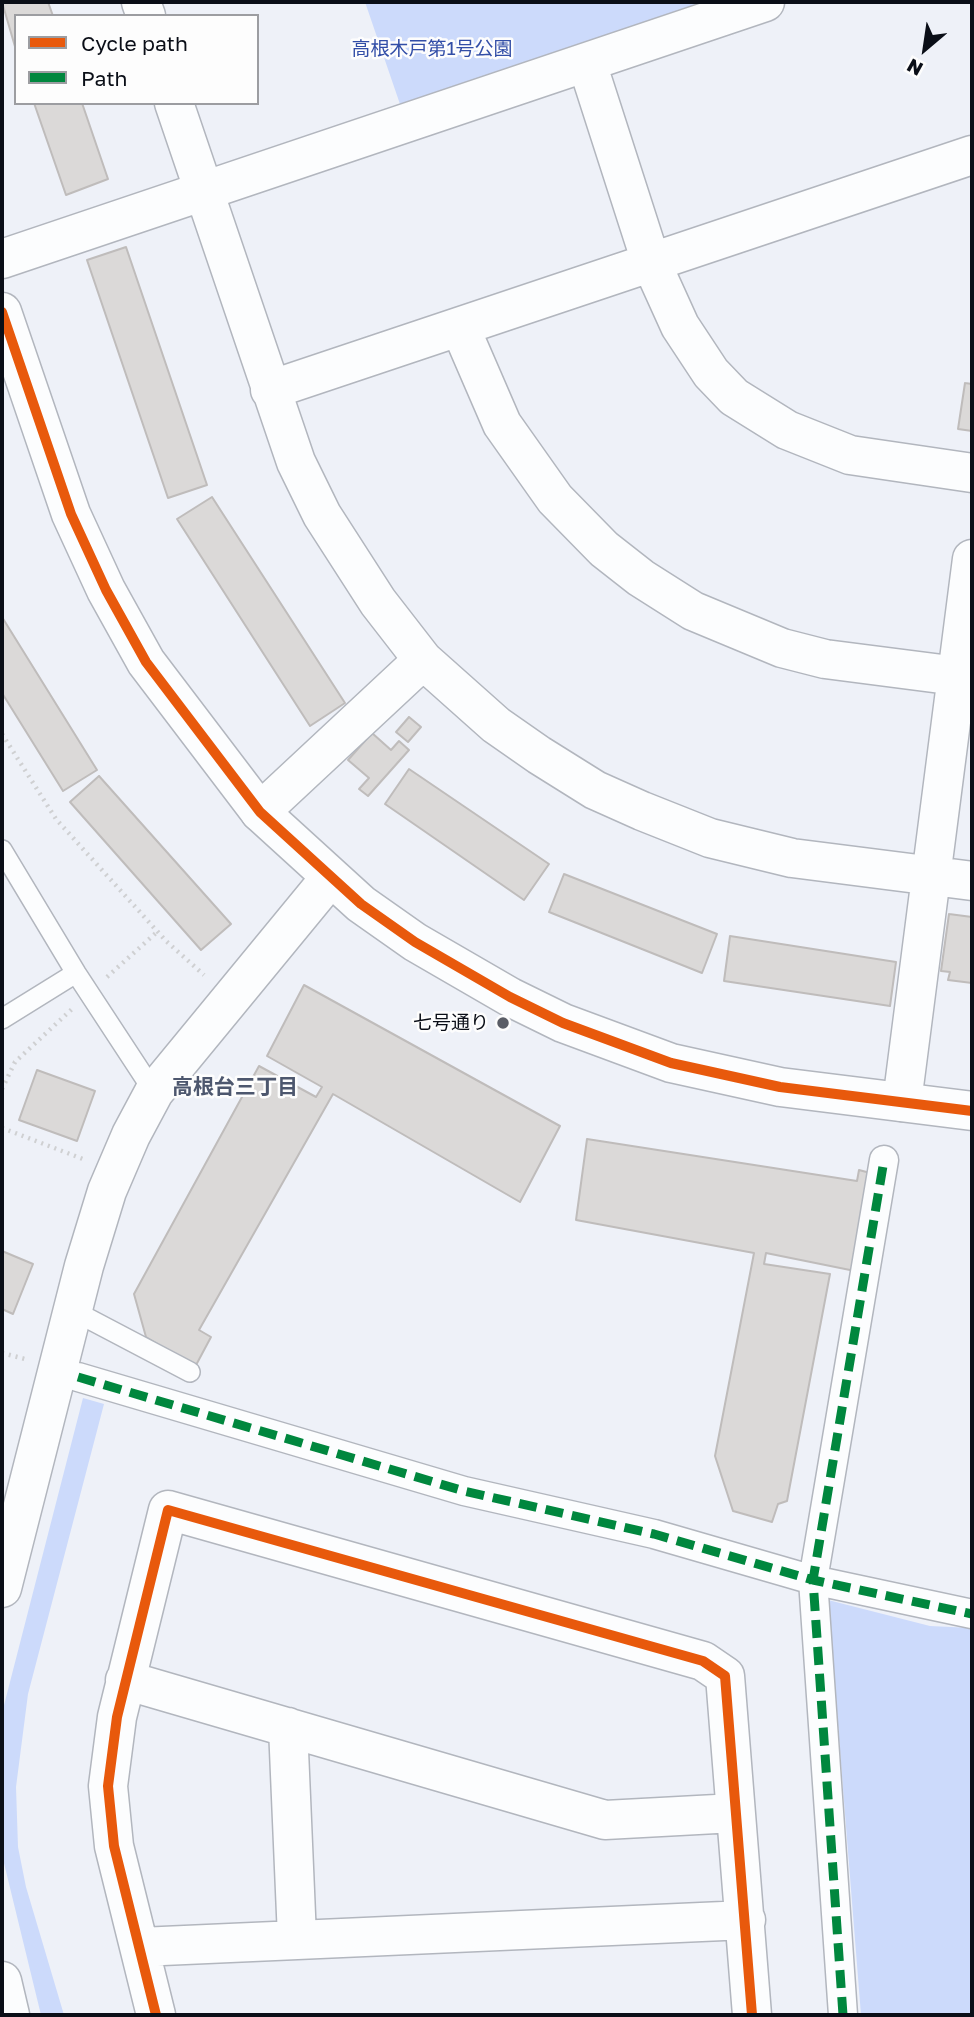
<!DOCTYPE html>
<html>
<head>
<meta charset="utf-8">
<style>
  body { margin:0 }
  #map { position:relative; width:974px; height:2017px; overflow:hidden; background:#eef1f8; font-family:"Golos Text",sans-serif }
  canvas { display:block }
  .frame { position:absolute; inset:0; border:4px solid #0a0e17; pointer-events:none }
  .legend { position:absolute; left:14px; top:14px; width:245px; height:91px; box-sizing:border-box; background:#fdfdfd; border:2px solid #9c9da1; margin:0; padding:9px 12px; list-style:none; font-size:21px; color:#0a0e17 }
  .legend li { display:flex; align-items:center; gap:14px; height:35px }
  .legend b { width:35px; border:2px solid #9c9da1 }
  .north { position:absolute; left:890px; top:14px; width:70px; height:70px; -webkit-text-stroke:5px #fdfdfd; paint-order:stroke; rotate:209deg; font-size:19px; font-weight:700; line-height:28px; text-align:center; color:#0a0e17 }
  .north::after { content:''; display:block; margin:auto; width:24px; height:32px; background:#0a0e17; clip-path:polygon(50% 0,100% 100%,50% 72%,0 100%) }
</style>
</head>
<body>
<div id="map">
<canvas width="974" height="2017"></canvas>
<div class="frame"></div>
<ul class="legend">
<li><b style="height:9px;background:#e8590c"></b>Cycle path</li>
<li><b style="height:9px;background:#00873e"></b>Path</li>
</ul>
<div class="north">N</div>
</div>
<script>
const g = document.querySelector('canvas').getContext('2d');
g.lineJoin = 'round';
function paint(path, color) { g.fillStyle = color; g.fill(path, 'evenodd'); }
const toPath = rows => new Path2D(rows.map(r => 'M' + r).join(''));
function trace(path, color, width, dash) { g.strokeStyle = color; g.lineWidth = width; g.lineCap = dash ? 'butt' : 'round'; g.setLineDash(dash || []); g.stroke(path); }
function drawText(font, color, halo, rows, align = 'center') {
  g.font = font + ' "Golos Text","Noto Sans JP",sans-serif'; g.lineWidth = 5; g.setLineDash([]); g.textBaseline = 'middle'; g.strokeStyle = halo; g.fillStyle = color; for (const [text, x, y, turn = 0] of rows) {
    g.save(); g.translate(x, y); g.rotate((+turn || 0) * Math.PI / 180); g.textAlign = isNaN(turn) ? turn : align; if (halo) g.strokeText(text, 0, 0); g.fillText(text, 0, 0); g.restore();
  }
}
const green = toPath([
  [365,2,725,2,402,110],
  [83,1398,104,1404,28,1694,16,1787,18,1847,26,1887,64,2015,41,2015,2,1855,2,1713],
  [828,1600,930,1626,972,1628,972,2015,861,2015]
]);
const building = toPath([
  [2,2,48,2,53,16,16,16,16,50,2,2],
  [34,103,82,103,108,179,66,195,34,103],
  [126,247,207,485,168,498,87,260,126,247],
  [965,383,972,384,972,431,958,429,965,383],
  [212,497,345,703,310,726,177,519,212,497],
  [2,617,97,770,63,791,2,693,2,617],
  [409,717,421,727,408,742,396,732,409,717],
  [372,733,391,750,399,741,409,750,368,796,359,789,369,778,348,760,372,733],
  [409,769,549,864,524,900,385,804,409,769],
  [99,776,231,924,201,950,70,802,99,776],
  [564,874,717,934,702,973,549,912,564,874],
  [949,914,972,917,972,983,948,980,950,972,941,971,949,914],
  [730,936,896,962,890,1006,724,981,730,936],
  [304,985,560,1126,520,1202,333,1094,199,1330,211,1337,195,1367,146,1337,134,1294,259,1066,316,1097,322,1087,267,1056,304,985],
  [37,1070,95,1091,77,1141,19,1120,37,1070],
  [587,1139,857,1181,859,1170,874,1174,855,1271,766,1253,764,1264,830,1274,787,1501,778,1504,772,1522,733,1511,715,1456,754,1253,576,1220,587,1139],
  [2,1251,33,1264,13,1314,2,1309,2,1251]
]);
const path = toPath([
  [2,734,56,819,166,941,204,975],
  [107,977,157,932],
  [2,1089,15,1062,72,1009],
  [2,1128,83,1159],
  [2,1353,25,1359]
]);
const service = toPath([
  [2,850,76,973,154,1092],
  [2,1019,76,973],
  [72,1310,190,1372]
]);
const pedestrian = toPath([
  [78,1377,464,1491,654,1534,813,1580,972,1614],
  [843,2015,813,1580,884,1160]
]);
const minor = toPath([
  [141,2,146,16],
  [587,63,651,262,680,326,711,373,734,397,787,430,850,455,972,473],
  [174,103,296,462,322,515,378,602,423,660,496,725,539,755,595,790,642,811,710,838,792,858,972,881],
  [2,259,765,2],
  [460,327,502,424,555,499,604,549,641,578,693,611,782,648,825,659,972,678],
  [270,390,972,155],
  [260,812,423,660],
  [902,1102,972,559],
  [125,1680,605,1820,735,1813],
  [288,1727,297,1938],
  [140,1947,746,1920],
  [156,2015,114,1846,108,1786,117,1717,168,1510,703,1661,725,1676,752,2015]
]);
const tertiary = toPath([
  [2,312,71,514,106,590,146,662,260,812,361,904,415,942,510,997,563,1023,671,1063,780,1087,972,1111],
  [2,1588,84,1266,107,1191,131,1135,154,1092,330,878],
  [2,1981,10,2015]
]);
const quiet = toPath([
  [78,1377,464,1491,654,1534,813,1580,972,1614],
  [843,2015,813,1580,884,1160]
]);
const cycleway = toPath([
  [2,312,71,514,106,590,146,662,260,812,361,904,415,942,510,997,563,1023,671,1063,780,1087,972,1111],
  [156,2015,114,1846,108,1786,117,1717,168,1510,703,1661,725,1676,752,2015]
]);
const markers = [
  [503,1023,7,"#5a5d66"]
];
const parkNames = [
  ["高根木戸第1号公園",432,49]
];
const poiNames = [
  ["七号通り",489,1023]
];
const neighbourhoodNames = [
  ["高根台三丁目",235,1087]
];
paint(green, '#ccdafb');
paint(building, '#dbd9d8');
trace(building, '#bfbcbb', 2);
trace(service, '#b2b6be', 22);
trace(pedestrian, '#b2b6be', 31);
trace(minor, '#b2b6be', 41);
trace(tertiary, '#b2b6be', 41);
trace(path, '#cfd0d2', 4.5, [2, 5]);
trace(service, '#fcfdfe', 19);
trace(pedestrian, '#fcfdfe', 28);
trace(minor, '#fcfdfe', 38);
trace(tertiary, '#fcfdfe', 38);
trace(quiet, '#00873e', 9, [18, 9]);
trace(cycleway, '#e8590c', 10);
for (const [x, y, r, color] of markers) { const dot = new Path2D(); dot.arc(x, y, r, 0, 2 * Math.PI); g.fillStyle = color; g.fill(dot); trace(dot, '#fdfdfd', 2.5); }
drawText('19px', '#324ea7', '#fdfdfd', parkNames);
drawText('19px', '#0a0e17', '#fdfdfd', poiNames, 'right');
drawText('bold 21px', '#4d576e', '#fdfdfd', neighbourhoodNames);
</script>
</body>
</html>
